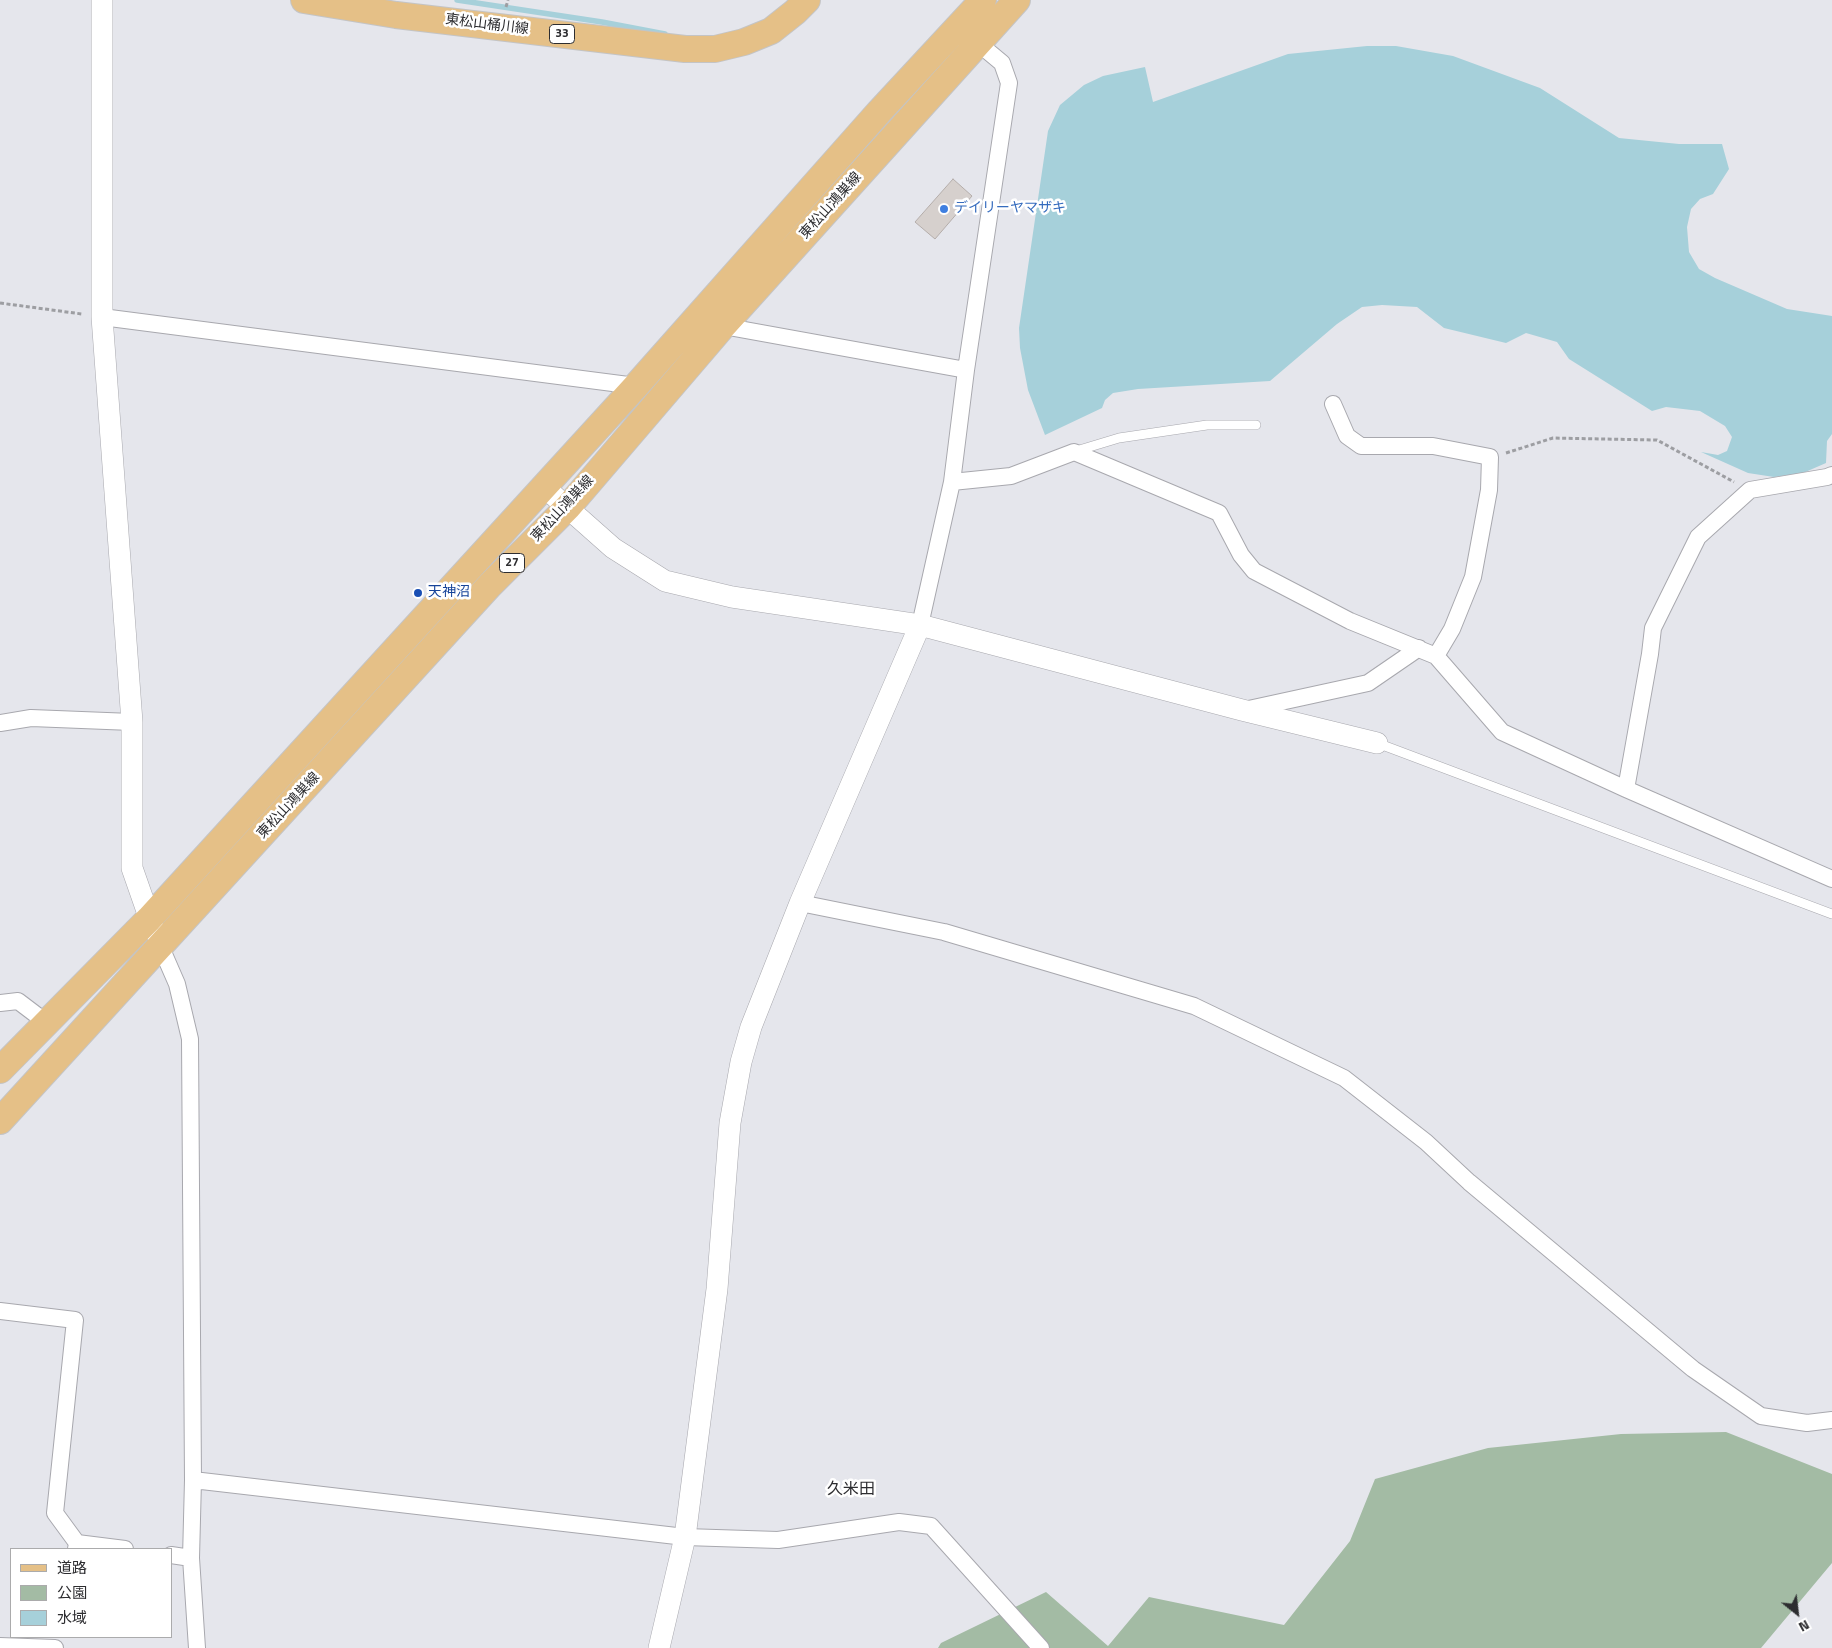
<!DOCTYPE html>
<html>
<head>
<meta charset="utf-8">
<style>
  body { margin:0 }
  #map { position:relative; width:1832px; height:1648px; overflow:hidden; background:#e5e6ec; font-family:"Titillium Web","Noto Sans JP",sans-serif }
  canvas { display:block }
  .legend { position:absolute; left:10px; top:1548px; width:162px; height:90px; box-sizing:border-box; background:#fff; border:1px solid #ababac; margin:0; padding:6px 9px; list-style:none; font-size:15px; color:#2d2d30 }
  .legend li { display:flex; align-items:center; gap:10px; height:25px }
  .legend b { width:25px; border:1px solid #ababac }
  .north { position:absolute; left:1772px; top:1588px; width:50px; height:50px; -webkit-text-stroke:4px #fff; paint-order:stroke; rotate:151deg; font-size:14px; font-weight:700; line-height:20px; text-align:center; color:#2d2d30 }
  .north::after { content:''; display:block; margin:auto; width:18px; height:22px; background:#2d2d30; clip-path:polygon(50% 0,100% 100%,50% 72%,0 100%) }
</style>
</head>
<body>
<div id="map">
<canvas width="1832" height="1648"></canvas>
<ul class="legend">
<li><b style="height:6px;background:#e5c087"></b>道路</li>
<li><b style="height:14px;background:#a3bba4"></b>公園</li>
<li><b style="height:14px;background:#a6d0da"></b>水域</li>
</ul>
<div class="north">N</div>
</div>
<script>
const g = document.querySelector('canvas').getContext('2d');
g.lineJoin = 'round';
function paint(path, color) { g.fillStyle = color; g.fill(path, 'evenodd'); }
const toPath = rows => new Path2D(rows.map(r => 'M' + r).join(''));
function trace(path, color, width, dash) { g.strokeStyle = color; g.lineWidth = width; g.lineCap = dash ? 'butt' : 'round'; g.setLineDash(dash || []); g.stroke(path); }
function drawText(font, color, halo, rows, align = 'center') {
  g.font = font + ' "Titillium Web","Noto Sans JP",sans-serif'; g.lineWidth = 5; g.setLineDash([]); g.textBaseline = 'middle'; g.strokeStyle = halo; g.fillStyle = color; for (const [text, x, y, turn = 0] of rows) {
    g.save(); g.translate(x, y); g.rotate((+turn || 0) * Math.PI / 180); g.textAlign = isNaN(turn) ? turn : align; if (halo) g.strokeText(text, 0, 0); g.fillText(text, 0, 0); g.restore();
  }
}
const green = toPath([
  [1726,1432,1832,1474,1832,1563,1761,1648,938,1648,941,1643,1046,1592,1108,1646,1149,1597,1284,1625,1350,1541,1375,1479,1488,1448,1621,1434]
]);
const water = toPath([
  [1367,46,1396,46,1453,56,1540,88,1619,138,1679,144,1722,144,1729,169,1713,194,1700,199,1691,209,1687,227,1689,252,1699,269,1715,278,1787,309,1832,316,1832,434,1827,441,1826,463,1803,473,1774,477,1748,473,1701,452,1718,455,1727,451,1732,437,1725,426,1700,411,1666,407,1652,411,1569,359,1557,342,1526,333,1506,343,1444,328,1417,307,1382,305,1362,307,1337,324,1270,381,1138,389,1113,393,1105,400,1102,408,1045,435,1028,390,1020,348,1019,328,1048,131,1060,105,1084,85,1103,76,1145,67,1153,102,1288,54]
]);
const stream = toPath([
  [457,0,602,22,665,34]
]);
const building = toPath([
  [953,179,972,196,935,239,915,222,953,179]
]);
const path = toPath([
  [506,7,508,0],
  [0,303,82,314],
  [1506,453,1553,438,1657,440,1734,482]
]);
const service = toPath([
  [1076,451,1119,438,1207,425,1256,425],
  [1377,743,1832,914]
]);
const minor = toPath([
  [102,317,636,386],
  [723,326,966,370],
  [1333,404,1347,436,1361,446,1433,446,1490,457,1489,490,1473,577,1452,629,1436,656],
  [952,482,1011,476,1074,452,1219,513,1241,555,1254,571,1350,621,1436,656,1502,732,1626,789,1832,879],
  [920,625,952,482,966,370,1009,83,1002,63,978,43],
  [1244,710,1368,683,1419,648],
  [0,723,31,718,132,722],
  [1626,789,1650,654,1653,628,1698,537,1750,490,1827,477,1832,475],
  [800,903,944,932,1194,1006,1344,1078,1426,1142,1469,1182,1693,1369,1761,1416,1807,1423,1832,1420],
  [160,945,177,984,190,1039,193,1480,191,1558,197,1648],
  [0,1003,18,1001,47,1023],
  [0,1311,75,1320,55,1513,77,1543],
  [193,1480,685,1537,778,1540,899,1522,931,1526,1041,1648],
  [76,1549,77,1543,125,1549],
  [171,1555,191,1558],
  [0,1646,55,1648]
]);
const tertiary = toPath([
  [102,0,102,317,132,722,132,868,154,931],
  [543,486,613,548,665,581,732,597,920,625,1242,710,1377,743],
  [659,1648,685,1537,717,1289,730,1123,741,1062,751,1027,800,903,920,625]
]);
const primary = toPath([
  [304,0,396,15,685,49,715,49,744,42,771,31,795,12,807,0],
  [0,1070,149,919,636,386,879,112,983,0],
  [0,1121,490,585,568,507,723,326,1017,0]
]);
const markers = [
  [944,209,5,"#3f7fe0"],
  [418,593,5,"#1a4fb4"]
];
const shields = [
  [562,34,25],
  [512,563,25]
];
const shieldNames = [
  ["33",562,34],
  ["27",512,563]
];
const streetNames = [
  ["東松山桶川線",487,25,7],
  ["東松山鴻巣線",831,206,-48],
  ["東松山鴻巣線",563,509,-47],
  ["東松山鴻巣線",289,806,-47]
];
const shopNames = [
  ["デイリーヤマザキ",954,209]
];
const transitNames = [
  ["天神沼",428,593]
];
const quarterNames = [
  ["久米田",851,1490]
];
paint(green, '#a3bba4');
paint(water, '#a6d0da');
trace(stream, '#a6d0da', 5.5);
paint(building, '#d6d0cd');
trace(building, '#b4adaa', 1);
trace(service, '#a8a8ae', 10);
trace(minor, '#a8a8ae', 18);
trace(tertiary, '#a8a8ae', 22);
trace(primary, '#c4c4c5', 28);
trace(path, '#9d9ea2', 3, [4, 2.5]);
trace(service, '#fff', 9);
trace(minor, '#fff', 16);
trace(tertiary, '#fff', 21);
trace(primary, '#e5c087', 26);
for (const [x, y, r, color] of markers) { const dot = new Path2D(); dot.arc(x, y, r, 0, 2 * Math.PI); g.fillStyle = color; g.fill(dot); trace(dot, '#fff', 2); }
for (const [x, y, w] of shields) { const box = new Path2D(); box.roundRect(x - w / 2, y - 9.5, w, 19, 4); g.fillStyle = '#fff'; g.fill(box); trace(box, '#2d2d30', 1); }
drawText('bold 12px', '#2d2d30', null, shieldNames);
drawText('14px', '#2d2d30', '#fff', streetNames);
drawText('14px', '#366cbe', '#fff', shopNames, 'left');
drawText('14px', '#164399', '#fff', transitNames, 'left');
drawText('16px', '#2d2d30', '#fff', quarterNames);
</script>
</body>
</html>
